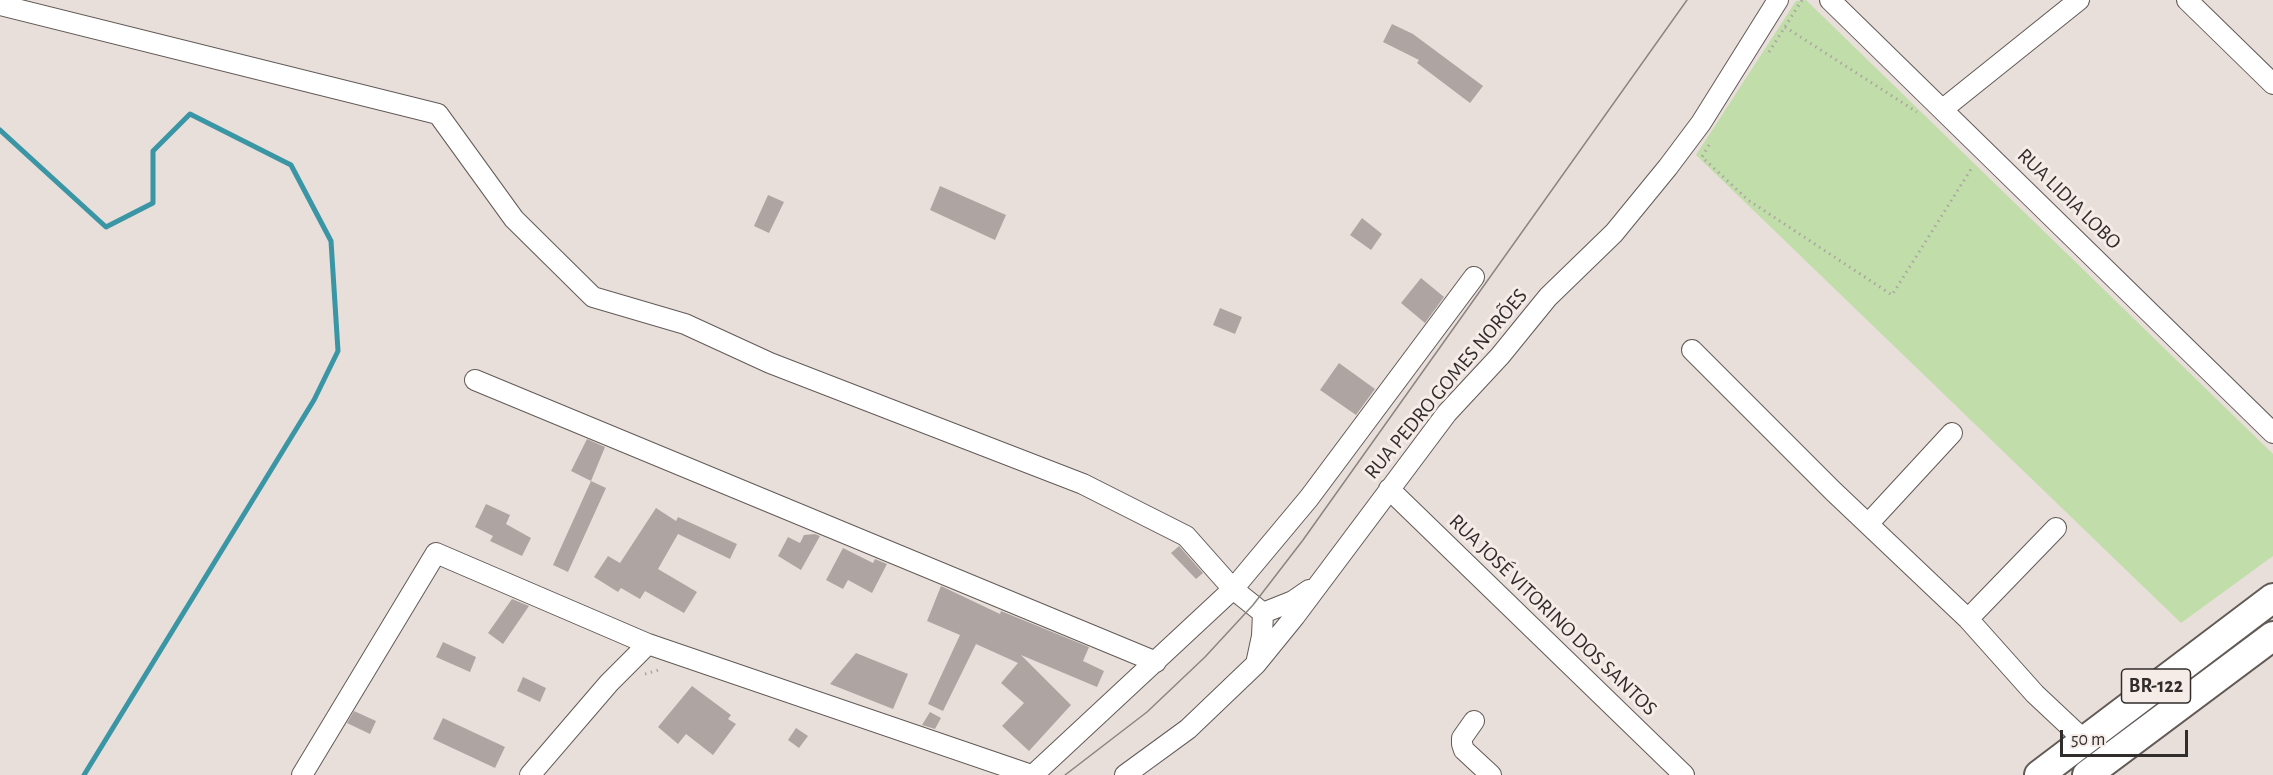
<!DOCTYPE html>
<html>
<head>
<meta charset="utf-8">
<style>
  body { margin:0 }
  #map { position:relative; width:2273px; height:775px; overflow:hidden; background:#e8dfdb; font-family:"Alegreya Sans",sans-serif }
  canvas { display:block }
  .scale { position:absolute; left:2060px; top:730px; width:128px; height:27px; box-sizing:border-box; border:3px solid #312d2c; border-top:0; padding-left:8px; font-size:18px; line-height:21px; white-space:nowrap; color:#312d2c; -webkit-text-stroke:4px #f5ece8; paint-order:stroke }
</style>
</head>
<body>
<div id="map">
<canvas width="2273" height="775"></canvas>
<div class="scale">50 m</div>
</div>
<script>
const g = document.querySelector('canvas').getContext('2d');
g.lineJoin = 'round';
function paint(path, color) { g.fillStyle = color; g.fill(path, 'evenodd'); }
const toPath = rows => new Path2D(rows.map(r => 'M' + r).join(''));
function trace(path, color, width, dash) { g.strokeStyle = color; g.lineWidth = width; g.lineCap = dash ? 'butt' : 'round'; g.setLineDash(dash || []); g.stroke(path); }
function drawText(font, color, halo, rows, align = 'center') {
  g.font = font + ' "Alegreya Sans",sans-serif'; g.lineWidth = 6; g.setLineDash([]); g.textBaseline = 'middle'; g.strokeStyle = halo; g.fillStyle = color; for (const [text, x, y, turn = 0] of rows) {
    g.save(); g.translate(x, y); g.rotate((+turn || 0) * Math.PI / 180); g.textAlign = isNaN(turn) ? turn : align; if (halo) g.strokeText(text, 0, 0); g.fillText(text, 0, 0); g.restore();
  }
}
const green = toPath([
  [1806,0,2273,454,2273,556,2181,623,1696,155,1796,1]
]);
const stream = toPath([
  [0,130,106,227,153,203,153,151,190,114,291,165,331,241,338,351,314,400,84,775]
]);
const building = toPath([
  [1392,24,1413,34,1483,86,1470,103,1417,63,1419,60,1383,42],
  [940,186,1006,215,995,240,930,210],
  [768,195,784,202,769,233,754,226],
  [1362,218,1382,234,1371,250,1350,235],
  [1421,278,1444,297,1425,323,1401,303],
  [1220,308,1242,317,1235,334,1213,325],
  [1339,363,1375,389,1356,415,1320,390],
  [587,439,605,447,591,481,571,471],
  [591,481,606,488,568,572,553,565],
  [486,504,510,515,506,524,531,538,522,556,490,541,493,536,475,527],
  [656,508,676,521,678,517,737,544,730,559,678,534,658,569,697,592,684,613,645,591,640,599,621,588,618,592,594,577,608,556,620,563],
  [815,534,820,536,801,570,778,556,788,537,800,543,804,535],
  [1179,546,1203,573,1196,579,1171,553],
  [843,548,873,563,875,559,887,564,872,593,848,580,843,589,826,580],
  [941,586,1000,614,1001,611,1089,647,1083,661,1104,671,1097,687,1021,655,1071,705,1029,751,1002,726,1024,703,1001,683,1018,663,976,644,943,711,928,704,960,635,927,621],
  [512,599,529,606,503,644,488,633],
  [443,642,476,657,470,672,436,657],
  [856,653,908,674,893,709,830,684],
  [523,677,546,688,540,702,517,691],
  [692,686,731,715,728,719,736,724,713,755,686,734,678,744,658,727],
  [354,711,376,721,370,734,347,723],
  [930,712,941,718,935,729,922,725],
  [443,718,505,747,495,768,433,739],
  [796,728,808,736,799,748,788,740]
]);
const path = toPath([
  [1785,27,1917,112],
  [1769,52,1802,0],
  [1709,145,1702,157,1748,200,1892,295,1973,166],
  [645,674,662,669]
]);
const minor = toPath([
  [1830,0,2273,433],
  [2187,0,2273,84],
  [0,5,438,114,514,219,593,297,685,324,770,363,1083,484,1186,536,1233,589,1263,613,1262,636,1256,664],
  [1943,109,2079,0],
  [1692,350,1833,491,1968,619,2035,694,2084,740],
  [475,380,1156,662],
  [1389,489,1684,775],
  [1868,524,1952,433],
  [1263,613,1293,601,1309,590],
  [1968,619,2056,528],
  [1474,721,1462,738,1462,744,1464,750,1491,775],
  [302,775,436,553,648,644,1031,775],
  [530,775,609,683,648,644],
  [1033,775,1233,589,1309,498,1474,277],
  [1125,775,1188,729,1256,664,1295,616,1447,413,1500,356,1548,297,1614,233,1668,167,1701,123,1778,0]
]);
const highway = toPath([
  [2039,775,2273,598],
  [2087,775,2273,636]
]);
const tram = toPath([
  [1065,775,1147,712,1205,657,1253,605,1303,540,1687,0]
]);
const shields = [
  [2156,686,69]
];
const shieldNames = [
  ["BR-122",2156,686]
];
const streetNames = [
  ["RUA LIDIA LOBO",2069,199,44],
  ["RUA PEDRO GOMES NORÕES",1446,384,-50],
  ["RUA JOSÉ VITORINO DOS SANTOS",1553,615,44]
];
paint(green, '#c1dda9');
trace(stream, '#3a96a5', 5);
paint(building, '#aea5a2');
trace(minor, '#625a57', 22);
trace(highway, '#625a57', 32);
trace(path, '#aca5a2', 3, [1.5, 4.5]);
trace(minor, '#fff', 20);
trace(highway, '#fff', 28);
trace(tram, '#8b8582', 1.5);
for (const [x, y, w] of shields) { const box = new Path2D(); box.roundRect(x - w / 2, y - 17, w, 34, 4.5); g.fillStyle = '#f5ece8'; g.fill(box); trace(box, '#312d2c', 1.5); }
drawText('bold 20px', '#312d2c', null, shieldNames);
drawText('21px', '#312d2c', '#f5ece8', streetNames);
</script>
</body>
</html>
